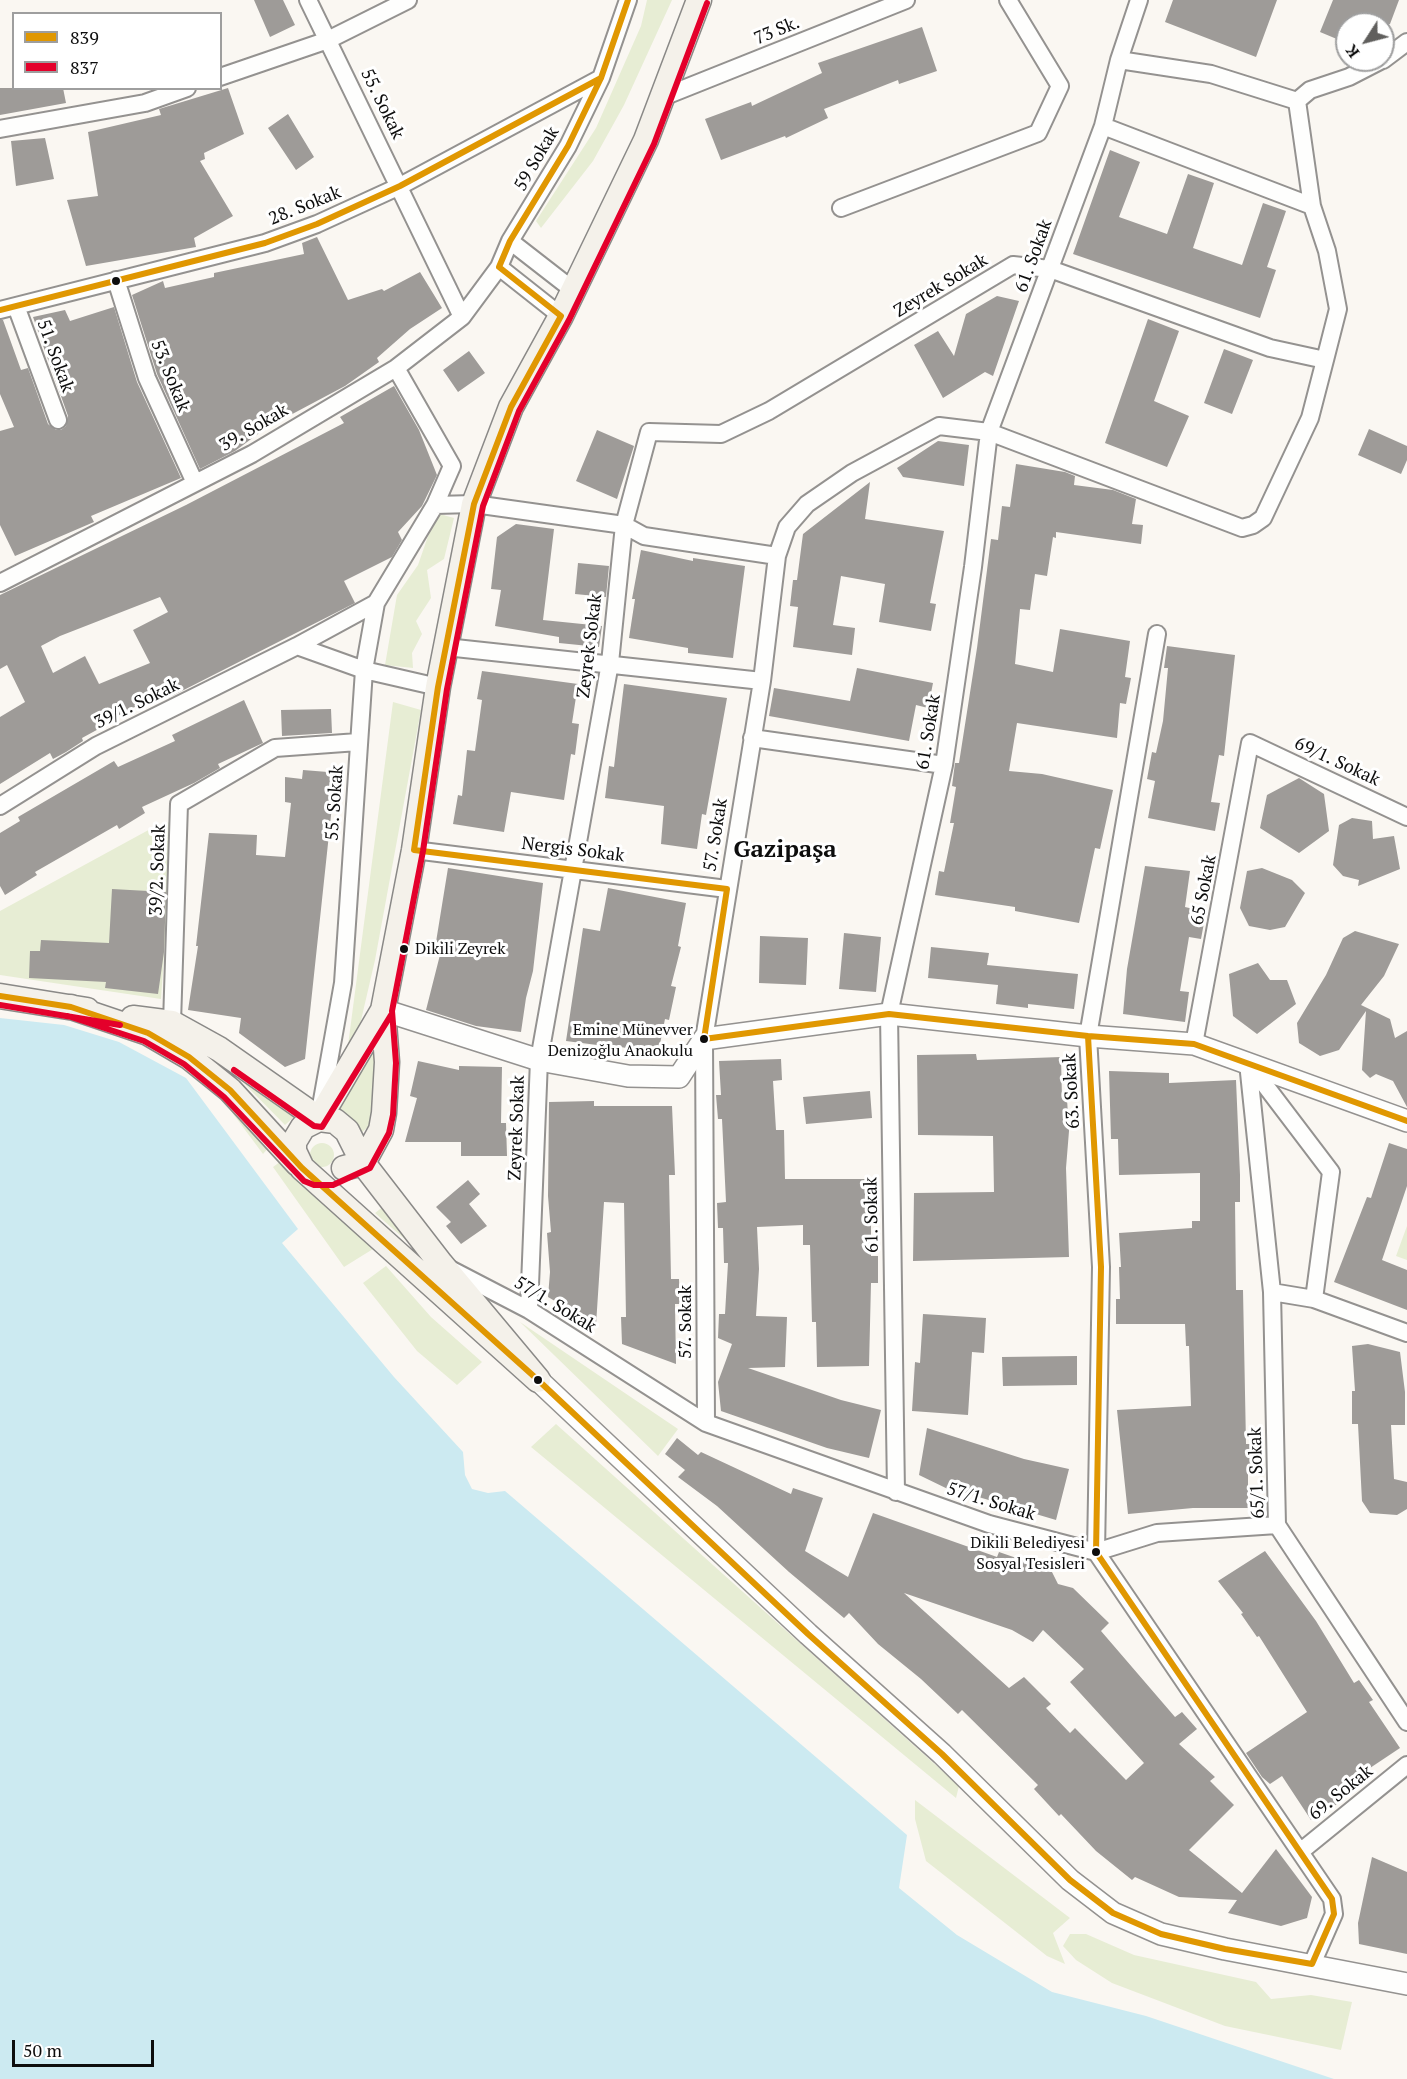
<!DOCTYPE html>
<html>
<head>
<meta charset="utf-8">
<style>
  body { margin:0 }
  #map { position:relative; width:1407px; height:2079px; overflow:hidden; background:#faf7f2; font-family:"PT Serif",serif }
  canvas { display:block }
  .legend { position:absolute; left:12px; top:12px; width:210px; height:78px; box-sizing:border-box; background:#fff; border:2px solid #9e9e9e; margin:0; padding:8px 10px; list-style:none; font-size:18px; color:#0d0d0d }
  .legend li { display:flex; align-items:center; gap:12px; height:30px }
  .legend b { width:30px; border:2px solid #9e9e9e }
  .north { position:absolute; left:1335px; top:12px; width:60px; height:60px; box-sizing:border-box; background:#fff; border:2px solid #9e9e9e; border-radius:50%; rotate:234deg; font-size:16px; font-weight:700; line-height:24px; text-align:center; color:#0d0d0d }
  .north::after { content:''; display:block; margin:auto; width:21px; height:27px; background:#605f5d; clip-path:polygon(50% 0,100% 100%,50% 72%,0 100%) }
  .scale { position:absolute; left:12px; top:2040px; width:142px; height:27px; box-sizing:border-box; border:3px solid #0d0d0d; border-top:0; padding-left:8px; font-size:18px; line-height:21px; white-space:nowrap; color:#0d0d0d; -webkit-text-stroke:4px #fff; paint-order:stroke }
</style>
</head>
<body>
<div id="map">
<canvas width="1407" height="2079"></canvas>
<ul class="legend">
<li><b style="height:8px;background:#e09701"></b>839</li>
<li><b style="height:8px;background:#e4002b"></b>837</li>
</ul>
<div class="north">K</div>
<div class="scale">50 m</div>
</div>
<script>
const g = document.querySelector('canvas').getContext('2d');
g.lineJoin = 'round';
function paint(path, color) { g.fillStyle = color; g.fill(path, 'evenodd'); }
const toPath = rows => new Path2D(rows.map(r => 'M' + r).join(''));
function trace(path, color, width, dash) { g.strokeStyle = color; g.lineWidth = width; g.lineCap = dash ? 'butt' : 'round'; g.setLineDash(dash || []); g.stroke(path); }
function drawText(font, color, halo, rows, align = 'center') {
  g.font = font + ' "PT Serif",serif'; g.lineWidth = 6; g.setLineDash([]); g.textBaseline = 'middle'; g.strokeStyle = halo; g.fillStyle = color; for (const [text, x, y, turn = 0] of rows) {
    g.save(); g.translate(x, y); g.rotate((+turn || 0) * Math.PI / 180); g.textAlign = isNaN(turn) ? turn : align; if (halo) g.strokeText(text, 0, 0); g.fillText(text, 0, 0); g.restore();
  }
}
const green = toPath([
  [647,0,672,0,624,105,593,161,541,228,536,221,596,128,641,26],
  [436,513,454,518,444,559,427,570,431,598,416,621,422,634,412,653,413,668,385,665,397,595,418,565],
  [393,702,421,710,375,960,353,1055,347,1053],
  [173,821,161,999,0,975,0,911,154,827],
  [377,1040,372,1123,358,1136,334,1111],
  [229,1068,294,1117,285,1125],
  [225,1103,270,1146,263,1154],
  '310 1155a12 12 0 1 1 24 0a12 12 0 1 1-24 0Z',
  [284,1159,373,1249,344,1267,273,1167],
  [384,1206,417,1250,375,1213],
  [1407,1226,1407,1260,1396,1256],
  [386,1266,431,1317,482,1362,457,1385,417,1351,363,1283],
  [520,1322,678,1429,658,1456],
  [556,1424,959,1786,956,1798,531,1447],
  [915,1800,1070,1918,1053,1933,1065,1964,1047,1956,926,1861,915,1819],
  [1070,1934,1086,1934,1134,1955,1256,1982,1271,1999,1311,1995,1352,2002,1341,2050,1225,2026,1112,1983,1076,1960,1063,1946]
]);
const water = toPath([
  [0,1018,64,1025,119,1042,186,1078,298,1229,282,1243,394,1377,463,1452,465,1475,472,1489,488,1493,505,1491,907,1835,899,1888,957,1935,1052,1992,1146,2016,1334,2079,0,2079]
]);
const building = toPath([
  [254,0,283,0,295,25,270,37],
  [1173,0,1277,0,1256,57,1165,22],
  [1333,0,1399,0,1390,24,1347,24,1344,42,1320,32],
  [922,27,937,71,899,84,898,80,824,109,828,118,786,138,785,136,721,160,705,119,751,102,752,106,822,73,818,63],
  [0,88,63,88,66,103,0,115],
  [228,88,244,134,204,153,205,159,200,161,233,216,194,238,196,247,86,266,67,200,98,196,88,132,161,115,159,109],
  [288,114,314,157,296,170,268,128],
  [45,138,54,179,16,186,11,141],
  [1110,150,1140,162,1119,217,1167,234,1188,174,1214,183,1193,248,1242,265,1263,203,1286,211,1267,267,1276,270,1260,318,1073,254],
  [317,237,348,300,382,289,384,291,420,272,442,308,410,329,377,358,379,362,345,386,266,428,235,451,200,469,157,374,132,295,163,281,165,288,214,277,214,273,304,254,302,243],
  [997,296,1019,301,993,376,985,372,943,398,914,345,938,331,954,356,966,314],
  [114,307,137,382,181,478,91,516,94,522,15,556,0,525,0,431,14,427,0,394,0,320,3,320,21,370,28,368,48,424,56,430,61,430,66,426,68,416,33,317,65,310,70,321],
  [1148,319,1179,331,1154,401,1189,416,1167,467,1105,443],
  [1224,349,1253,360,1232,414,1204,403],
  [469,351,485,373,458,392,443,370],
  [394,386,419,430,437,475,422,506,398,532,402,540,392,557,344,581,355,603,168,698,165,691,114,718,115,720,82,738,83,741,66,752,53,759,50,753,0,784,0,717,25,702,7,665,0,669,0,595,186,505,344,423,340,417],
  [160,597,168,612,133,630,150,663,99,684,85,656,53,673,41,646,60,636],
  [1369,429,1407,446,1407,460,1401,474,1358,455],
  [597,430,634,446,617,499,576,481],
  [938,441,969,445,964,486,903,477,897,468],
  [1016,464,1065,472,1075,476,1074,485,1113,490,1136,499,1132,524,1143,525,1141,544,1056,532,1056,538,1053,537,1047,576,1035,574,1030,610,1020,609,1015,664,1053,672,1060,629,1130,641,1125,677,1131,678,1126,704,1120,703,1117,738,1017,723,1009,771,1042,774,1113,790,1100,849,1095,848,1079,923,1015,911,1015,907,935,895,939,871,944,872,954,823,950,823,956,787,952,786,955,763,959,763,977,648,991,539,998,540,1002,506,1010,507],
  [870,482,865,519,944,531,930,603,936,604,931,631,879,622,885,584,841,576,833,625,855,628,852,655,793,647,798,607,790,606,793,580,797,580,803,534],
  [516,524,554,529,543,620,602,626,599,647,559,643,559,637,495,626,501,590,491,589,497,537],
  [641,550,693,561,693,558,745,566,733,658,688,653,688,648,629,638,635,599,632,599],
  [578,563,609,566,606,597,575,594],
  [1167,646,1235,655,1224,756,1219,755,1211,802,1220,803,1215,831,1148,818,1155,781,1147,779,1152,752,1156,753,1163,721,1168,668,1164,668],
  [857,668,933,683,928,708,916,705,909,741,769,716,774,688,850,701],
  [482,671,578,684,572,723,579,724,575,755,571,754,564,800,511,792,504,832,453,824,458,795,462,796,467,750,475,751,482,700,477,699],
  [624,684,727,698,706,815,702,814,697,849,661,844,664,806,605,798,609,766,614,767],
  [244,700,263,743,218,764,220,768,194,783,142,807,145,813,119,829,117,825,35,872,37,875,5,895,0,886,0,833,20,821,18,817,114,761,118,767,175,741,172,735],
  [331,709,332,733,282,736,281,710],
  [303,770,340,773,337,807,332,806,305,1059,285,1067,239,1033,241,1018,188,1010,198,946,196,946,209,833,257,835,256,855,285,857,291,803,285,802,285,777,302,779],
  [1299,778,1324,794,1329,831,1299,853,1260,828,1267,795],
  [1352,818,1372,821,1373,839,1394,836,1400,869,1358,886,1359,880,1343,876,1333,865,1339,825],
  [1145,866,1190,871,1185,907,1206,912,1201,939,1189,937,1180,991,1189,992,1185,1022,1123,1014,1127,969],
  [448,868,543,883,533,971,526,998,521,1032,476,1026,426,1010,443,943,436,942],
  [1262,868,1292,880,1305,893,1285,927,1270,930,1249,926,1240,908,1247,871],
  [608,888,686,903,678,946,681,947,671,986,676,987,669,1020,665,1019,658,1054,605,1044,605,1046,566,1041,583,928,600,931],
  [112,889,166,892,164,952,158,994,105,988,106,982,29,978,30,951,40,951,41,940,109,943],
  [1355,931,1399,944,1384,976,1361,1005,1390,1019,1395,1038,1407,1031,1407,1107,1393,1081,1376,1074,1370,1078,1362,1070,1366,1011,1339,1050,1320,1056,1299,1043,1297,1023,1326,975,1343,938],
  [844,933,881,937,876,992,839,989],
  [760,936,808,938,806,985,759,983],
  [931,947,989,953,987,965,1078,974,1074,1009,1028,1004,1028,1008,996,1004,998,985,928,978],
  [1258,963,1270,980,1287,980,1296,1004,1257,1034,1233,1016,1229,974],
  [976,1054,977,1060,1061,1057,1062,1099,1067,1099,1069,1131,1066,1168,1069,1257,913,1261,914,1193,994,1192,993,1136,918,1135,917,1055],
  [781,1059,782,1080,773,1081,776,1130,784,1130,785,1179,871,1179,871,1256,878,1256,878,1283,871,1283,869,1366,817,1367,816,1322,812,1322,810,1245,803,1245,803,1225,757,1227,759,1269,756,1316,787,1317,785,1367,748,1368,841,1400,881,1410,869,1458,827,1448,721,1411,718,1382,732,1344,718,1338,719,1314,725,1314,728,1263,724,1263,723,1228,718,1228,717,1203,726,1202,722,1119,718,1119,716,1095,721,1095,719,1061],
  [418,1061,459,1070,459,1066,502,1067,501,1123,506,1123,507,1156,461,1156,461,1142,405,1142,417,1098,410,1096],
  [1109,1071,1169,1073,1169,1083,1236,1080,1240,1175,1240,1202,1235,1202,1236,1290,1243,1290,1246,1444,1253,1444,1254,1472,1248,1472,1248,1508,1193,1508,1128,1514,1117,1410,1191,1406,1189,1346,1186,1346,1185,1324,1116,1324,1116,1299,1120,1299,1119,1267,1121,1267,1119,1233,1192,1228,1192,1221,1200,1221,1200,1173,1119,1175,1118,1139,1111,1139],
  [870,1091,872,1118,806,1124,803,1097],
  [594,1101,594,1106,672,1106,675,1175,669,1175,671,1279,679,1279,680,1304,675,1304,676,1364,622,1344,621,1317,626,1317,624,1203,604,1202,596,1325,548,1297,550,1272,547,1233,551,1232,548,1196,549,1102],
  [1389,1143,1407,1149,1407,1186,1382,1260,1407,1270,1407,1310,1334,1282,1367,1197,1371,1198],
  [468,1180,480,1194,469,1204,487,1226,461,1244,446,1226,451,1222,436,1207],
  [923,1314,986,1318,984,1353,972,1352,968,1415,912,1411,915,1362,920,1363],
  [1368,1344,1400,1352,1405,1392,1405,1425,1391,1425,1394,1479,1407,1482,1407,1509,1397,1515,1370,1513,1362,1501,1358,1424,1352,1424,1352,1391,1355,1391,1352,1346],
  [1077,1356,1077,1385,1003,1386,1002,1357],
  [927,1428,1024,1459,1069,1469,1056,1520,955,1490,954,1492,919,1475],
  [677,1438,698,1455,701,1452,791,1494,793,1488,823,1498,805,1551,848,1577,873,1513,997,1557,999,1552,1051,1570,1058,1584,1073,1588,1109,1623,1101,1631,1175,1717,1182,1712,1197,1729,1179,1744,1215,1777,1210,1781,1234,1805,1189,1850,1242,1893,1276,1849,1312,1897,1307,1918,1281,1926,1228,1913,1237,1900,1179,1897,1135,1877,1132,1880,1096,1851,1061,1814,1059,1816,1034,1789,1038,1785,962,1710,958,1714,921,1679,878,1644,849,1613,844,1618,789,1572,717,1506,678,1477,685,1470,665,1454],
  [904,1593,1012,1630,1033,1642,1043,1630,1084,1669,1070,1682,1144,1763,1126,1780,1075,1728,1070,1733,1046,1708,1051,1704,1024,1677,1009,1688],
  [1265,1551,1316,1621,1354,1683,1359,1680,1373,1700,1369,1702,1400,1748,1331,1794,1337,1804,1311,1820,1282,1776,1270,1784,1262,1777,1246,1753,1307,1712,1259,1636,1257,1637,1241,1614,1243,1613,1218,1581],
  [1372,1857,1407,1872,1407,1954,1359,1944,1358,1923]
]);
const minor = toPath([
  [308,0,462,317],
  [1119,60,1211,74,1297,101,1310,90,1349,77,1382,60],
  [1383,60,1407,42],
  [220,77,328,40,408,0],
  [663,97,906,0],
  [1297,101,1312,206],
  [1103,126,1312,206,1327,251,1338,309,1325,360],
  [0,129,145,103,187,88],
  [841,208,1038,133,1060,86,1008,0],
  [510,241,573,290],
  [499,267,561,316],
  [116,280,147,378,195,483],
  [16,306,58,420],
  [0,310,265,243,317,224,400,186,601,78],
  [396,368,452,466,435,505,474,504,624,525,644,536,777,556],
  [0,583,252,454,396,368,462,317,499,267,510,241,568,146,601,78,628,0],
  [297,646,376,603],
  [446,647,762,681],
  [752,738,944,765],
  [0,806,96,746,297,646,364,670,438,687],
  [414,850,727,889],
  [172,1023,179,804,275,748,358,742],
  [1194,1044,1250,743,1407,817],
  [1248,1063,1272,1292,1277,1525,1407,1722],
  [1249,1064,1331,1172,1314,1299],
  [321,1106,343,983,364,670,376,603,435,505],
  [450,1269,529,1310,706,1423,989,1524,1096,1552,1332,1899,1334,1914,1312,1964],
  [1272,1292,1314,1299,1407,1333],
  [529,1310,539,1060,610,663,624,525,649,432,721,434,769,411,1013,265,1050,269,1270,348,1325,360,1310,418,1263,518,1253,525,1242,528,989,432,939,426,852,473,807,504,787,527,777,556,762,681,704,1039,706,1423],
  [896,1492,889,1014,944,765,973,567,989,432,1103,126,1119,60,1139,0],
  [1096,1552,1101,1267,1088,1036,1157,634],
  [1096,1552,1157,1533,1277,1525],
  [1300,1852,1407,1765]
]);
const tertiary = toPath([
  [383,1010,539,1060,628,1076,679,1077,704,1039,889,1014,1088,1036,1194,1044,1407,1121],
  [538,1380,808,1634,942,1754,1070,1880,1113,1913,1161,1934,1225,1949,1407,1984]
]);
const secondary = toPath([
  [0,996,87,1010],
  [71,1007,148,1033,189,1057,230,1090,298,1164],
  [133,1018,172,1023,219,1049,319,1119],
  [319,1119,335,1121,347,1131,363,1163,441,1264,538,1380,302,1168,294,1151,294,1142,303,1127,319,1119],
  [319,1119,383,1010],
  [344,1168,363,1163,381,1130,384,1113,387,1062,383,1010,414,850,438,687,474,504,511,407,561,316,646,140,699,0]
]);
const bus1 = toPath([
  [628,0,601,78,568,146,510,241,499,267,561,316,511,407,474,504,438,687,414,850,727,889,704,1039,889,1014,1088,1036,1194,1044,1407,1121],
  [0,310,265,243,317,224,400,186,601,78],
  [0,996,71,1007,148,1033,189,1057,230,1090,302,1168,538,1380,808,1634,942,1754,1070,1880,1113,1913,1161,1934,1225,1949,1312,1964,1334,1914,1332,1899,1096,1552,1101,1267,1088,1036]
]);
const bus2 = toPath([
  [0,1005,120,1025],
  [68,1016,144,1041,184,1064,224,1097,304,1181,314,1185,333,1185,370,1168,389,1133,393,1115,396,1063,392,1011,423,851,447,689,483,506,519,411,569,320,654,144,707,3],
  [234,1070,314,1126,322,1127,391,1015]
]);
const markers = [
  [116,281,5,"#0d0d0d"],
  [404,949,5,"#0d0d0d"],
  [704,1039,5,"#0d0d0d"],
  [538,1380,5,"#0d0d0d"],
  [1096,1552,5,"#0d0d0d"]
];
const busNames = [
  ["Dikili Zeyrek",415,949,"left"],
  ["Emine Münevver",693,1030],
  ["Denizoğlu Anaokulu",693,1051],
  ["Dikili Belediyesi",1085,1543],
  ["Sosyal Tesisleri",1085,1564]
];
const streetNames = [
  ["73 Sk.",777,31,-22],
  ["55. Sokak",382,104,64],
  ["59 Sokak",537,159,-60],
  ["28. Sokak",305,206,-22],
  ["61. Sokak",1034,256,-70],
  ["Zeyrek Sokak",941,286,-31],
  ["51. Sokak",55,356,70],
  ["53. Sokak",170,376,68],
  ["39. Sokak",254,428,-30],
  ["Zeyrek Sokak",590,646,-83],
  ["39/1. Sokak",137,704,-26],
  ["61. Sokak",929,732,-81],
  ["69/1. Sokak",1337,762,25],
  ["55. Sokak",335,803,-86],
  ["57. Sokak",716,835,-81],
  ["Nergis Sokak",573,850,7],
  ["39/2. Sokak",158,870,-88],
  ["65 Sokak",1204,890,-79],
  ["63. Sokak",1072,1091,-93],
  ["Zeyrek Sokak",517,1128,-88],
  ["61. Sokak",872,1215,-91],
  ["57/1. Sokak",555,1305,31],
  ["57. Sokak",686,1322,-90],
  ["65/1. Sokak",1257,1473,-92],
  ["57/1. Sokak",991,1502,17],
  ["69. Sokak",1341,1793,-39]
];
const districtNames = [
  ["Gazipaşa",785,850]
];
paint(green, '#e7edd4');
paint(water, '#cceaf1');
paint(building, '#9e9b98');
trace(minor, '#949290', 20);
trace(tertiary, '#949290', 24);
trace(secondary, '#8a8987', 27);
trace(minor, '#fefefd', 16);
trace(tertiary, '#fefefd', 21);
trace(secondary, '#f4f1ea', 24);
trace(bus1, '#e09701', 6);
trace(bus2, '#e4002b', 6);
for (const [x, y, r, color] of markers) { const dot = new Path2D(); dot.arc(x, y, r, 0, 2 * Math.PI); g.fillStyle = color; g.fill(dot); trace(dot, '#fff', 2); }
drawText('16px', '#0d0d0d', '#fff', busNames, 'right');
drawText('18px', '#0d0d0d', '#fff', streetNames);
drawText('bold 24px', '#0d0d0d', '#fff', districtNames);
</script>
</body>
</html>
